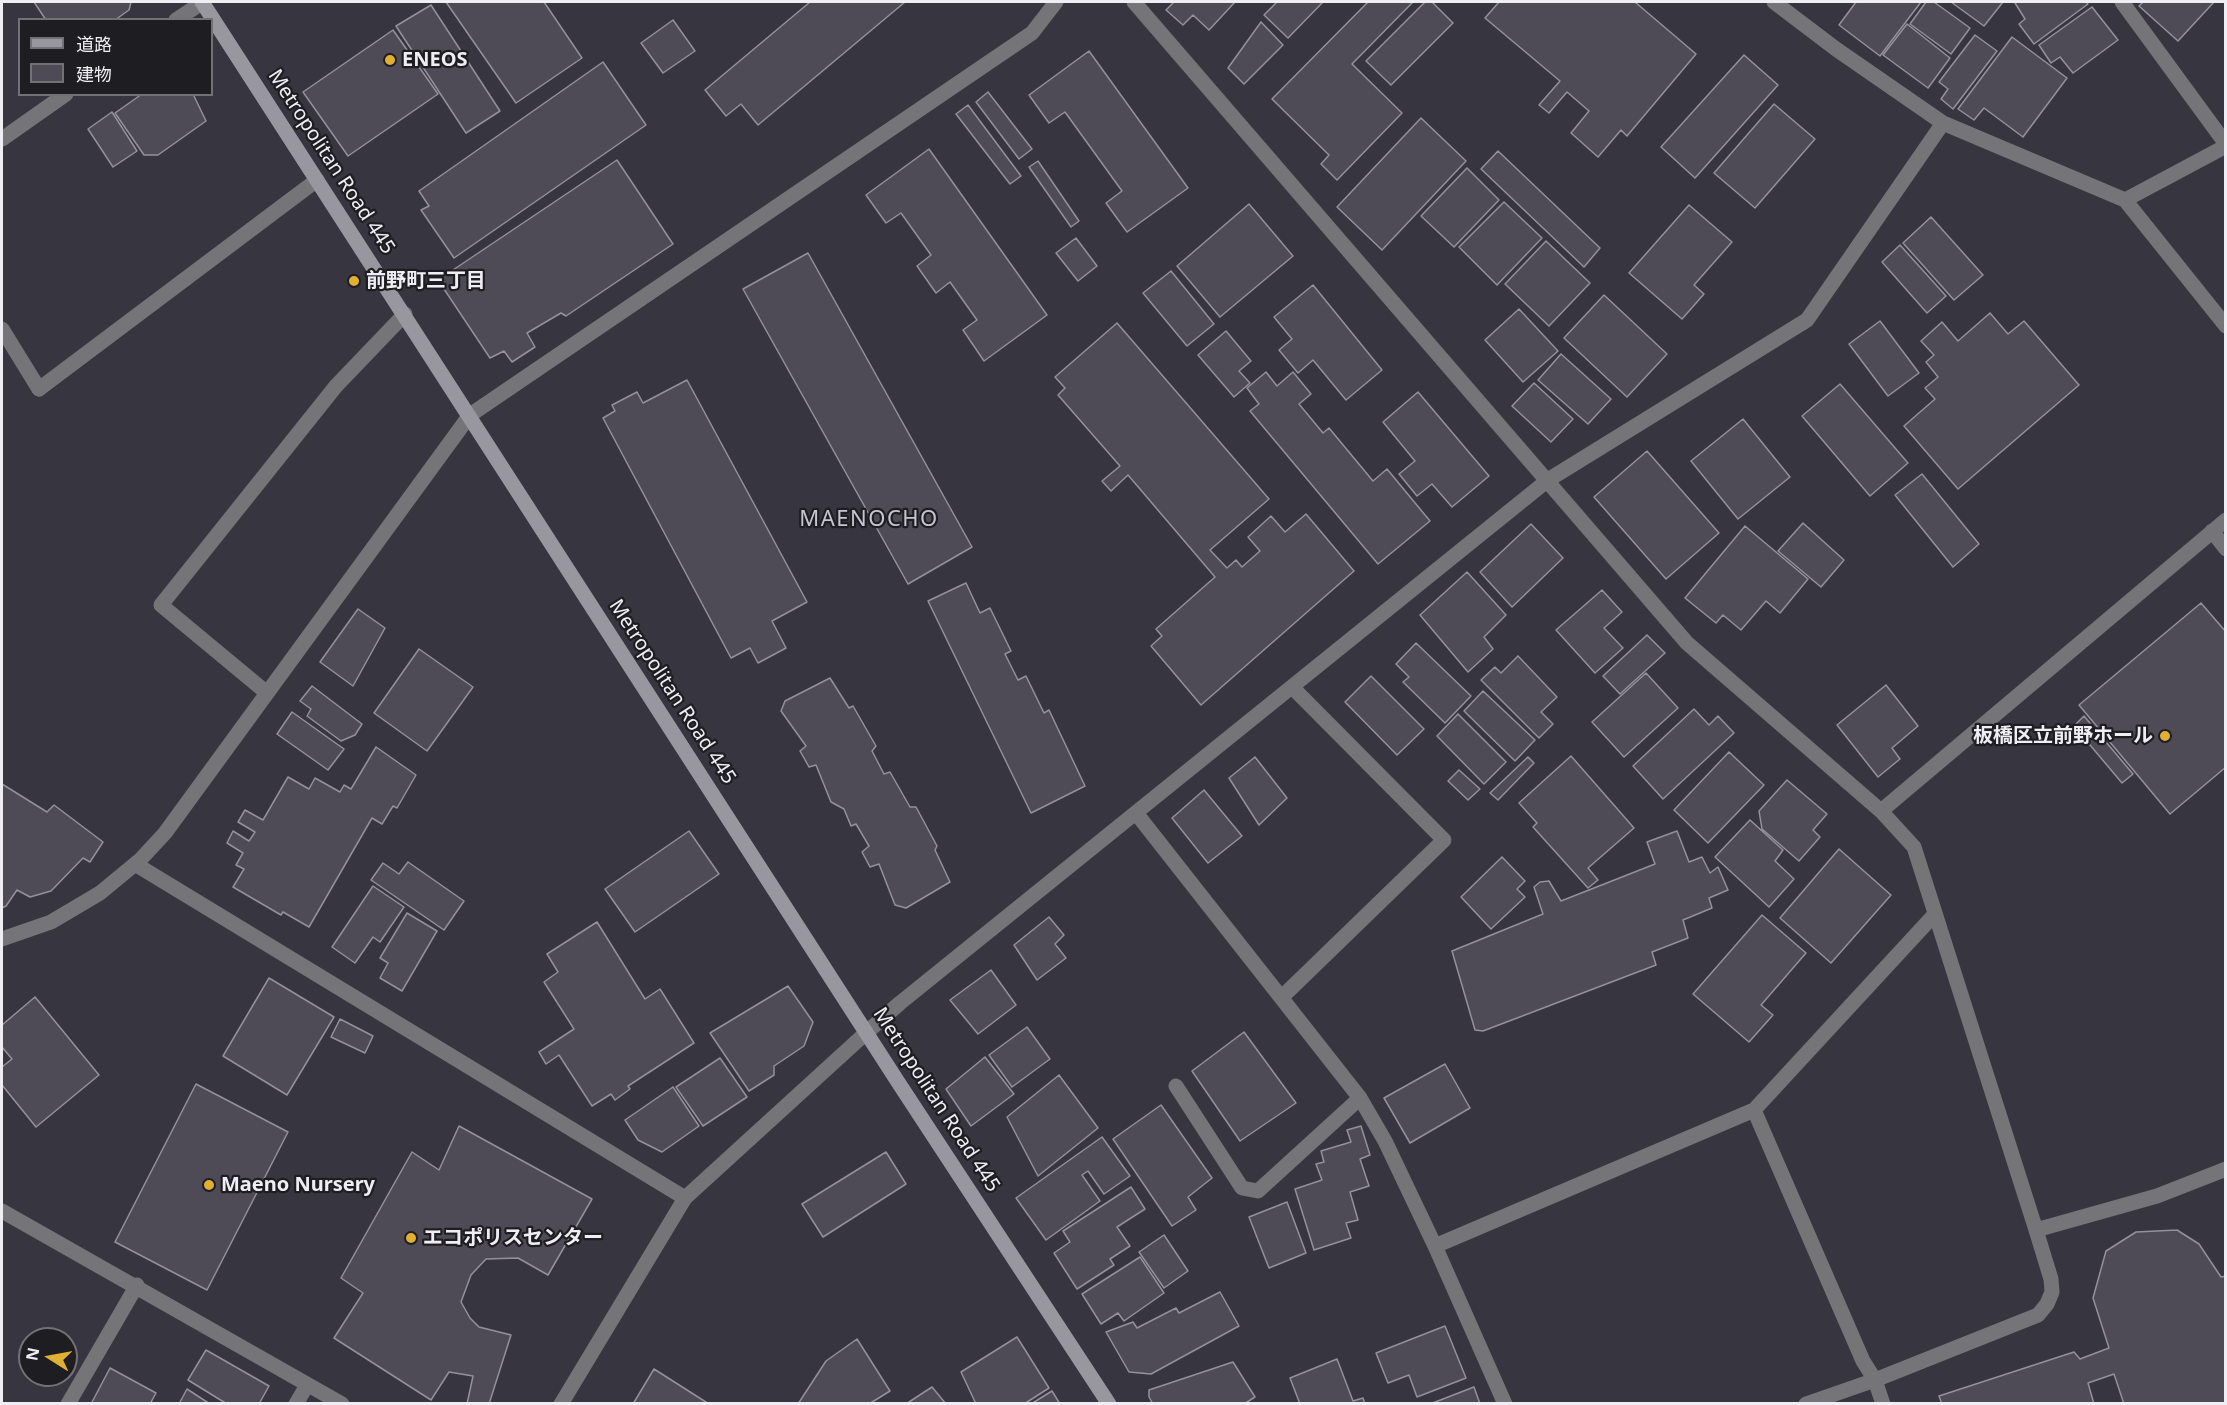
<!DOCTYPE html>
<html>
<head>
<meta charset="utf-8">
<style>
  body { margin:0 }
  #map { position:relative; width:2227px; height:1405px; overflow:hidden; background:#37353f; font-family:"Noto Sans","Noto Sans JP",sans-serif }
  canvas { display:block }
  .frame { position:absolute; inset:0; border:3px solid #f0eef5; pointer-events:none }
  .legend { position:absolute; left:18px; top:18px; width:195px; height:78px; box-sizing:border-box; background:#1e1d22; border:2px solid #727176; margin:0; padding:8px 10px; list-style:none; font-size:18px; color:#f0eef5 }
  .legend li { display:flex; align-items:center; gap:12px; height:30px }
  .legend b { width:30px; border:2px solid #727176 }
  .north { position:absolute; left:18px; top:1327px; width:60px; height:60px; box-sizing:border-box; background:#1e1d22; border:2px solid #727176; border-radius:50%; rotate:281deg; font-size:16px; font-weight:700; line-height:24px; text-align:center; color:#f0eef5 }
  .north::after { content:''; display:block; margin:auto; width:21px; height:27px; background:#e0b034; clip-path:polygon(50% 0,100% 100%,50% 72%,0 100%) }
</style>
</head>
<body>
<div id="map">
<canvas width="2227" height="1405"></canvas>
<div class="frame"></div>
<ul class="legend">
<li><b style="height:8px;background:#98969e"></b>道路</li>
<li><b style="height:16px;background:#4e4b56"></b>建物</li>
</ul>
<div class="north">N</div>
</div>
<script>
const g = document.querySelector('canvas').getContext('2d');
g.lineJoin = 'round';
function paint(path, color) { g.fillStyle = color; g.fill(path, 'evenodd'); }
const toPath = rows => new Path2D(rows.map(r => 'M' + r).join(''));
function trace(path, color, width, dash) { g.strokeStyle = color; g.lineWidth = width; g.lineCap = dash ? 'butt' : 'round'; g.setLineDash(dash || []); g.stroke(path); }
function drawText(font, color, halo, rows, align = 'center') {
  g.font = font + ' "Noto Sans","Noto Sans JP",sans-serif'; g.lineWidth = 4.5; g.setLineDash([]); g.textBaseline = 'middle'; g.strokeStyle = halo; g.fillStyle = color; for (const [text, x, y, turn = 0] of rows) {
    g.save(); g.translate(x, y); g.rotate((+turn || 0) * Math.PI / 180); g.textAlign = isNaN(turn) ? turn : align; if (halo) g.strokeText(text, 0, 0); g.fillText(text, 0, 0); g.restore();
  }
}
const building = toPath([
  [34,2,131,2,129,10,115,20,46,20,34,2],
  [446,2,544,2,582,58,516,103,446,2],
  [810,2,905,2,758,125,741,104,726,116,705,90,810,2],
  [1174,2,1235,2,1209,30,1193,15,1183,25,1166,10,1174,2],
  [1277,2,1323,2,1288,38,1264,15,1277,2],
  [1368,2,1413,2,1352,64,1402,113,1337,180,1321,164,1329,155,1272,99,1368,2],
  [1425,2,1432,2,1453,23,1391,85,1366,61,1425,2],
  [1499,2,1635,2,1696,54,1627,136,1621,130,1598,157,1571,133,1589,111,1567,92,1549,113,1539,105,1560,81,1485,18,1499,2],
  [1856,2,1921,2,1880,56,1839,25,1856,2],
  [1926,2,1934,2,1970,28,1951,54,1910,24,1926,2],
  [1951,2,2003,2,1984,26,1951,2],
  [2017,2,2086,2,2088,4,2034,44,2019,24,2025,19,2015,3,2017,2],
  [2143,2,2214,2,2178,41,2139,6,2143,2],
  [431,5,500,111,466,133,396,26,431,5],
  [2092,7,2118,40,2073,73,2060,57,2051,63,2039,45,2092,7],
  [673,20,695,51,663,73,641,43,673,20],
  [1261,22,1283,45,1244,84,1228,68,1261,22],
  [1907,24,1950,58,1928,88,1883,55,1907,24],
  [393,30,438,94,348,156,303,92,393,30],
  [1975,35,1997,51,1953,109,1941,99,1948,89,1939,82,1975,35],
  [2012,37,2067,78,2023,137,1984,108,1974,120,1958,109,2012,37],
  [1089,51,1188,188,1127,232,1106,203,1122,191,1065,112,1049,123,1029,95,1089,51],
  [1744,55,1778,85,1695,178,1661,147,1744,55],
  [603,62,646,125,454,258,421,210,429,206,419,191,603,62],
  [988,92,1032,149,1019,159,976,102,988,92],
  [142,94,193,94,206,121,158,155,144,155,115,113,142,94],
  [1774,104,1815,139,1755,208,1714,173,1774,104],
  [968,105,1021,176,1010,184,956,114,968,105],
  [112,112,137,151,113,167,88,129,112,112],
  [1421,118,1466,161,1382,250,1337,207,1421,118],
  [929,149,1047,315,984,361,963,330,977,320,950,282,936,293,917,266,931,255,901,213,886,223,866,195,929,149],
  [1498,151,1600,248,1584,267,1481,169,1498,151],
  [617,160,673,244,566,316,561,313,527,333,535,347,512,362,504,351,490,358,438,280,617,160],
  [1038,161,1079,221,1071,227,1029,167,1038,161],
  [1467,168,1499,200,1454,247,1421,216,1467,168],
  [1504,202,1542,238,1497,285,1459,247,1504,202],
  [1249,204,1293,256,1220,317,1177,266,1249,204],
  [1689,205,1732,242,1694,285,1704,294,1682,319,1629,273,1689,205],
  [1931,217,1983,275,1954,300,1903,243,1931,217],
  [1076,238,1097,266,1078,281,1056,253,1076,238],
  [1546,241,1590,283,1549,326,1505,284,1546,241],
  [1900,245,1946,296,1927,313,1882,262,1900,245],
  [808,253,972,547,908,584,743,289,808,253],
  [1171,271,1214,324,1187,346,1143,293,1171,271],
  [1313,285,1382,370,1346,400,1313,360,1298,373,1279,350,1292,339,1274,317,1313,285],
  [1604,295,1667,354,1627,397,1564,338,1604,295],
  [1519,309,1558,351,1523,382,1485,340,1519,309],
  [1990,313,2008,334,2024,321,2079,385,1958,489,1904,426,1935,399,1925,388,1938,377,1926,362,1934,355,1921,341,1942,322,1958,341,1990,313],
  [1880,321,1919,373,1888,396,1849,344,1880,321],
  [1117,323,1269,499,1210,550,1227,568,1236,560,1242,567,1260,551,1248,537,1271,516,1285,532,1306,514,1354,571,1201,705,1151,646,1162,636,1156,629,1215,577,1128,475,1111,491,1102,481,1120,466,1058,395,1065,388,1055,377,1117,323],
  [1226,331,1251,361,1239,371,1250,383,1234,397,1198,355,1226,331],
  [1561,354,1611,399,1588,424,1538,380,1561,354],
  [1266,372,1277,386,1293,372,1311,394,1299,404,1323,433,1329,428,1373,481,1387,469,1430,521,1378,564,1250,411,1259,404,1247,388,1266,372],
  [687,380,807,602,772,621,786,648,758,663,750,648,731,658,603,418,615,411,612,405,637,392,643,403,687,380],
  [1534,383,1573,419,1551,442,1512,406,1534,383],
  [1840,384,1908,463,1870,496,1802,416,1840,384],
  [1418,392,1489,476,1452,507,1432,484,1417,496,1399,474,1415,461,1383,422,1418,392],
  [1743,419,1790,477,1738,519,1691,461,1743,419],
  [1647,451,1719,533,1666,579,1594,497,1647,451],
  [1922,474,1979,544,1953,567,1895,495,1922,474],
  [1803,523,1844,560,1821,587,1778,551,1803,523],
  [1531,524,1563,558,1512,607,1480,572,1531,524],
  [1745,526,1808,579,1780,613,1766,601,1741,630,1723,615,1716,623,1685,598,1745,526],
  [1467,572,1506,615,1484,637,1493,649,1468,672,1420,615,1467,572],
  [966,583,980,613,990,608,1011,651,1005,654,1018,680,1026,676,1044,713,1049,710,1085,786,1031,813,928,601,966,583],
  [1602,590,1622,612,1604,628,1623,648,1595,673,1556,630,1602,590],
  [2201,603,2226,632,2226,767,2170,814,2079,705,2201,603],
  [358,609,385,628,353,686,320,662,358,609],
  [1647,635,1665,653,1620,694,1603,676,1647,635],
  [1416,643,1471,696,1445,723,1403,682,1409,677,1396,664,1416,643],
  [419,649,473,687,427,751,374,713,419,649],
  [1518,656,1557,697,1541,712,1553,724,1539,738,1481,680,1495,667,1501,673,1518,656],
  [1646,673,1678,708,1624,757,1592,722,1646,673],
  [1371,676,1424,729,1397,755,1345,702,1371,676],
  [830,678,849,708,853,706,876,746,872,751,884,774,890,772,910,807,916,807,937,846,935,850,950,882,906,908,895,905,879,864,870,867,862,852,869,846,856,824,851,826,844,809,831,802,816,765,809,767,800,751,806,746,781,711,785,701,830,678],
  [1886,685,1918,726,1892,748,1900,759,1878,777,1837,725,1886,685],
  [312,686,362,724,355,735,341,741,307,716,311,709,300,701,312,686],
  [1483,691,1535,740,1515,761,1464,711,1483,691],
  [1694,709,1709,725,1718,716,1734,733,1663,799,1633,766,1694,709],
  [292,712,344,749,328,770,277,734,292,712],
  [1458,714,1506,762,1484,784,1437,736,1458,714],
  [2084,716,2133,774,2122,783,2074,726,2084,716],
  [376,747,416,775,397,808,393,806,382,824,372,818,309,927,283,912,281,915,233,887,244,869,236,865,243,853,227,843,233,831,249,841,255,832,238,822,245,810,263,820,288,777,309,789,315,778,340,792,344,785,351,789,376,747],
  [1729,752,1764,785,1708,843,1674,810,1729,752],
  [1571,756,1634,828,1588,868,1598,880,1588,888,1533,827,1537,823,1519,803,1571,756],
  [1255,757,1287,798,1259,825,1229,778,1255,757],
  [1528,757,1534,763,1498,800,1490,793,1528,757],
  [1459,770,1480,789,1468,800,1448,781,1459,770],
  [1787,780,1827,814,1813,830,1820,837,1799,861,1762,829,1759,811,1787,780],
  [2,784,47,812,54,805,103,842,90,862,83,858,51,891,30,897,17,890,6,906,2,908,2,784],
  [1204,790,1242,836,1208,863,1172,818,1204,790],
  [1750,820,1783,850,1775,861,1794,879,1769,907,1715,857,1750,820],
  [689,831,719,874,635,932,605,889,689,831],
  [1677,831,1689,862,1702,857,1710,873,1718,867,1728,890,1709,898,1712,908,1683,920,1688,938,1652,952,1656,965,1483,1031,1475,1030,1452,951,1543,914,1534,887,1540,882,1549,881,1561,901,1655,864,1647,842,1677,831],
  [1839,849,1891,895,1831,963,1780,918,1839,849],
  [1502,857,1525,881,1517,889,1525,897,1491,929,1461,897,1502,857],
  [408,862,464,901,444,930,371,880,383,863,399,874,408,862],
  [373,886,404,907,380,942,373,937,355,963,332,947,373,886],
  [407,913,437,931,402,991,380,978,388,963,380,958,407,913],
  [1762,915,1806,953,1761,1005,1773,1015,1749,1042,1693,994,1762,915],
  [1049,917,1064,935,1055,944,1066,958,1037,980,1014,945,1049,917],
  [597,922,645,999,660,989,694,1043,628,1086,630,1089,615,1100,611,1094,592,1106,559,1055,546,1064,539,1052,574,1029,544,982,558,972,547,954,597,922],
  [991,970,1016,1005,978,1034,950,1000,991,970],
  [269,978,334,1017,287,1095,223,1056,269,978],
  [788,986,813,1022,804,1046,774,1066,774,1075,749,1091,710,1033,788,986],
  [35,997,99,1075,36,1127,2,1085,2,1067,12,1059,2,1047,2,1025,35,997],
  [340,1019,373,1036,365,1053,331,1037,340,1019],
  [1027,1027,1050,1059,1012,1087,989,1055,1027,1027],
  [1244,1032,1296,1103,1240,1141,1192,1071,1244,1032],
  [985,1057,1014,1094,971,1126,946,1089,985,1057],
  [720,1058,747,1097,703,1126,676,1087,720,1058],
  [1445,1064,1470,1108,1410,1143,1384,1098,1445,1064],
  [1059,1075,1098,1128,1038,1176,1007,1117,1059,1075],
  [196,1084,288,1132,207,1290,115,1242,196,1084],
  [673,1087,699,1126,662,1152,638,1140,625,1120,673,1087],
  [1161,1105,1212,1178,1188,1197,1196,1210,1172,1226,1113,1139,1161,1105],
  [459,1126,592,1199,548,1275,518,1258,486,1259,471,1275,461,1302,470,1318,479,1327,511,1335,489,1404,467,1404,473,1376,449,1372,431,1400,334,1338,363,1293,341,1278,412,1152,439,1170,459,1126],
  [1361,1126,1370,1155,1360,1159,1369,1186,1350,1192,1358,1220,1346,1223,1351,1238,1314,1250,1295,1189,1322,1180,1316,1164,1324,1162,1321,1151,1351,1142,1347,1130,1361,1126],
  [1102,1137,1130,1176,1104,1194,1088,1171,1082,1175,1100,1201,1046,1240,1016,1198,1102,1137],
  [886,1152,906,1184,823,1237,802,1204,886,1152],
  [1131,1187,1145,1209,1117,1227,1130,1246,1110,1259,1114,1265,1077,1289,1054,1253,1070,1242,1063,1231,1131,1187],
  [1287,1202,1306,1253,1269,1268,1249,1217,1287,1202],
  [2177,1230,2199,1244,2221,1277,2226,1276,2226,1404,2124,1404,2114,1374,2088,1383,2094,1404,1942,1404,1939,1396,2074,1352,2080,1359,2109,1348,2093,1298,2106,1251,2136,1232,2177,1230],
  [1164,1235,1188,1271,1164,1288,1139,1252,1164,1235],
  [1140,1257,1164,1293,1124,1321,1118,1313,1101,1324,1082,1294,1140,1257],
  [1220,1292,1239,1326,1151,1374,1129,1372,1106,1332,1133,1322,1137,1328,1176,1308,1179,1313,1220,1292],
  [1445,1326,1466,1378,1417,1397,1409,1375,1388,1383,1376,1353,1445,1326],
  [1017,1337,1049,1388,1024,1404,976,1404,961,1372,1017,1337],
  [857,1339,890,1391,869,1404,798,1404,826,1361,857,1339],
  [206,1350,269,1386,259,1404,227,1404,188,1380,206,1350],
  [1337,1359,1353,1401,1363,1398,1365,1404,1300,1404,1290,1378,1337,1359],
  [1233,1362,1255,1397,1244,1404,1153,1404,1149,1397,1149,1390,1233,1362],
  [110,1368,156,1393,150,1404,91,1404,110,1368],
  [654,1369,709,1404,633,1404,654,1369],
  [932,1387,946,1404,906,1404,932,1387],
  [1474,1387,1480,1404,1430,1404,1474,1387],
  [187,1389,210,1404,179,1404,187,1389],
  [1052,1391,1060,1404,1031,1404,1052,1391]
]);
const service = toPath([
  [2,329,39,389],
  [1176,1086,1242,1188,1258,1191,1360,1098],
  [296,1404,307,1385]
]);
const minor = toPath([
  [1134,2,1687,643,1881,811,1914,847,2036,1230,2051,1279,2052,1292,2047,1304,2038,1315,1875,1380,1806,1404],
  [1774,2,1836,49,1943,123,2125,200,2226,326],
  [2122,2,2226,144],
  [2125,200,2226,146],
  [39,389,317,180],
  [2212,531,2226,549],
  [267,693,161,605,336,386,405,314],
  [1881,811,2226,520],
  [1136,813,1360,1098,1385,1141,1435,1246,1505,1404],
  [135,864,685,1198],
  [2,939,51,922,100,893,140,860,165,833,470,415,1032,33,1056,2],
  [1282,997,1444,840,1292,687],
  [867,1032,900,1003,1548,480,1807,320,1943,123],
  [2,1211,342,1404],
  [2036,1230,2157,1196,2226,1169],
  [1435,1246,1754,1110],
  [68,1404,137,1285],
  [1883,1404,1875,1380,1863,1361,1754,1110,1935,914]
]);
const tertiary = toPath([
  [176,20,203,2],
  [2,139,66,94],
  [561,1404,685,1198,867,1032]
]);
const secondary = toPath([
  [202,2,898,1082,1109,1404]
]);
const markers = [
  [390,60,6,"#e0b034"],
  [354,281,6,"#e0b034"],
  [2165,736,6,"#e0b034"],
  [209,1185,6,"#e0b034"],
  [411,1238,6,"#e0b034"]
];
const poiNames = [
  ["ENEOS",402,60],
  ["前野町三丁目",366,281],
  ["板橋区立前野ホール",2153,736,"right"],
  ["Maeno Nursery",221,1185],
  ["エコポリスセンター",423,1238]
];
const streetNames = [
  ["Metropolitan Road 445",331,162,57],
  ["Metropolitan Road 445",672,692,57],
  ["Metropolitan Road 445",936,1100,57]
];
const quarterNames = [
  ["MAENOCHO",869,520]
];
paint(building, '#4e4b56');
trace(building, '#94919d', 1.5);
trace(service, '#757479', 15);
trace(minor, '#757479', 15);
trace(tertiary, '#757479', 15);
trace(secondary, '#98969e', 15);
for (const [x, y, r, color] of markers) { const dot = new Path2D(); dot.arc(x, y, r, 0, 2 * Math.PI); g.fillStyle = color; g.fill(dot); trace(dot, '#1e1d22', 2); }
drawText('bold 20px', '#f0eef5', '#1e1d22', poiNames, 'left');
drawText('20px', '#f0eef5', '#1e1d22', streetNames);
g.letterSpacing = '1.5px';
drawText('22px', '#c7c4d1', '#1e1d22', quarterNames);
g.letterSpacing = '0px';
</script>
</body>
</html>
